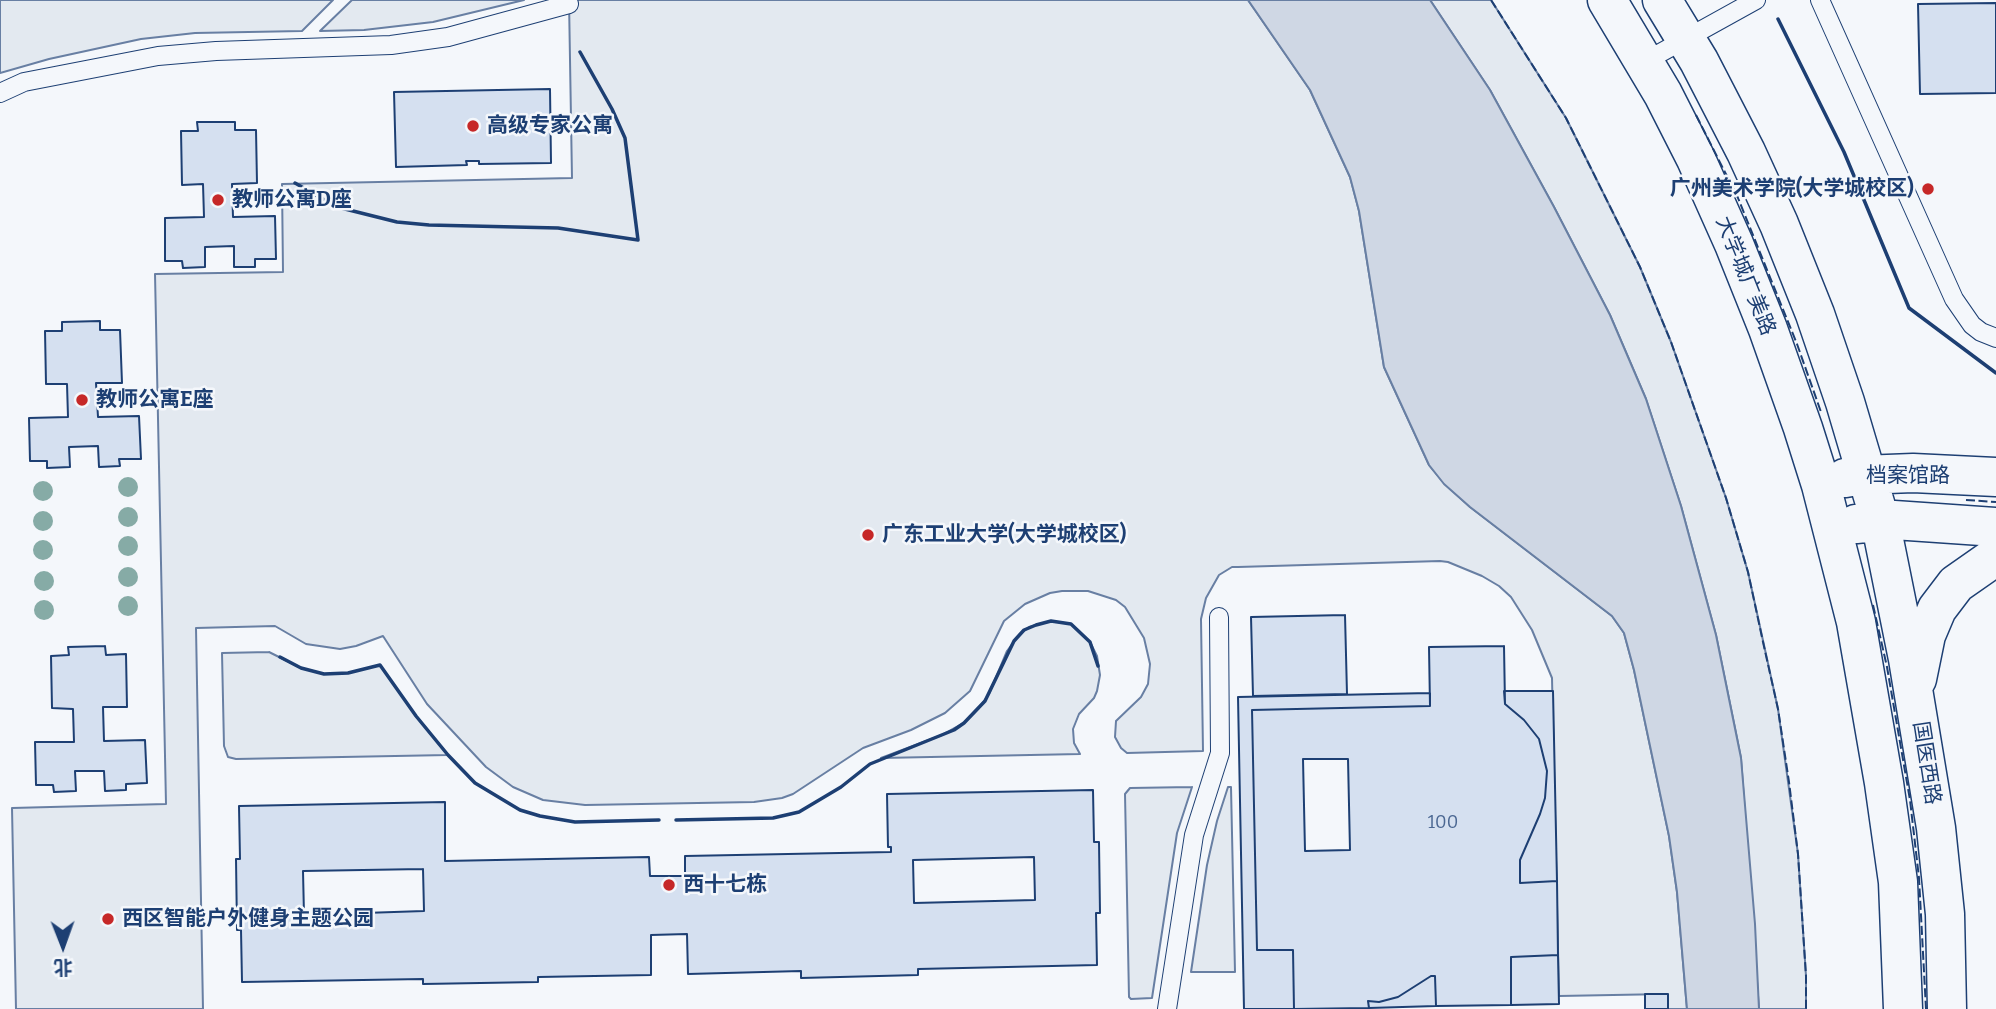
<!DOCTYPE html>
<html>
<head>
<meta charset="utf-8">
<style>
  body { margin:0 }
  #map { position:relative; width:1996px; height:1009px; overflow:hidden; background:#f4f7fb; font-family:Bitter,"Noto Sans SC",serif }
  canvas { display:block }
  .north { position:absolute; left:28px; top:911px; width:70px; height:70px; -webkit-text-stroke:5px #f4f7fb; paint-order:stroke; rotate:179deg; font-size:19px; font-weight:700; line-height:28px; text-align:center; color:#1d3f73 }
  .north::after { content:''; display:block; margin:auto; width:24px; height:32px; background:#1d3f73; clip-path:polygon(50% 0,100% 100%,50% 72%,0 100%) }
</style>
</head>
<body>
<div id="map">
<canvas width="1996" height="1009"></canvas>
<div class="north">北</div>
</div>
<script>
const g = document.querySelector('canvas').getContext('2d');
g.lineJoin = 'round';
function paint(path, color) { g.fillStyle = color; g.fill(path, 'evenodd'); }
const toPath = rows => new Path2D(rows.map(r => 'M' + r).join(''));
function trace(path, color, width, dash) { g.strokeStyle = color; g.lineWidth = width; g.lineCap = dash ? 'butt' : 'round'; g.setLineDash(dash || []); g.stroke(path); }
function drawText(font, color, halo, rows, align = 'center') {
  g.font = font + ' Bitter,"Noto Sans SC",serif'; g.lineWidth = 5; g.setLineDash([]); g.textBaseline = 'middle'; g.strokeStyle = halo; g.fillStyle = color; for (const [text, x, y, turn = 0] of rows) {
    g.save(); g.translate(x, y); g.rotate((+turn || 0) * Math.PI / 180); g.textAlign = isNaN(turn) ? turn : align; if (halo) g.strokeText(text, 0, 0); g.fillText(text, 0, 0); g.restore();
  }
}
const green = toPath([
  [0,0,333,0,302,31,195,33,141,39,49,59,0,73,0,0],
  [352,0,524,0,433,22,364,30,320,31,352,0],
  [569,0,1248,0,1310,90,1350,177,1359,211,1384,367,1429,465,1444,483,1470,507,1612,616,1624,633,1634,670,1669,836,1677,892,1687,1009,1668,1009,1667,994,1559,996,1552,678,1532,630,1511,597,1499,586,1482,576,1448,562,1440,561,1238,567,1232,567,1219,575,1206,598,1201,619,1203,751,1127,753,1121,748,1115,737,1116,721,1141,697,1148,684,1150,664,1144,638,1125,607,1116,600,1088,591,1062,591,1050,593,1025,604,1004,621,970,691,945,713,911,730,863,748,793,794,782,798,754,802,585,805,543,800,513,787,486,767,427,704,383,636,356,646,340,649,306,644,275,626,196,628,203,1009,16,1009,12,808,166,804,155,274,283,272,282,184,572,178,569,0],
  [1430,0,1491,0,1566,118,1640,267,1671,342,1726,498,1748,572,1778,709,1798,854,1806,976,1806,1009,1759,1009,1741,758,1735,728,1716,635,1681,506,1646,399,1610,315,1554,207,1490,90,1430,0],
  [1051,621,1071,624,1090,642,1097,656,1100,675,1097,691,1094,698,1079,714,1073,729,1074,743,1080,754,881,758,942,735,964,723,979,708,989,694,1007,651,1019,635,1029,627,1051,621],
  [269,652,301,668,324,674,348,673,380,665,416,716,448,755,236,759,228,757,224,746,222,653,269,652],
  [1192,787,1177,833,1152,998,1131,999,1129,997,1125,794,1130,788,1192,787],
  [1228,787,1231,787,1235,972,1191,972,1207,865,1217,821,1228,787]
]);
const water = toPath([
  [1248,0,1430,0,1490,90,1554,207,1610,315,1646,399,1681,506,1716,635,1741,758,1755,924,1759,1009,1687,1009,1677,892,1669,836,1634,670,1624,633,1612,616,1470,507,1444,484,1429,465,1384,367,1359,211,1350,177,1310,90,1248,0]
]);
const building = toPath([
  [1996,3,1996,93,1920,94,1918,4,1996,3],
  [550,89,551,163,479,164,479,161,466,161,467,165,396,167,394,92,550,89],
  [197,122,235,122,235,130,256,130,257,183,232,184,233,217,275,216,276,259,255,259,255,267,234,267,234,246,205,247,205,267,183,268,182,261,165,261,165,218,204,217,203,184,182,185,181,131,198,131,197,122],
  [100,321,100,330,120,330,122,383,96,383,98,417,139,416,141,459,119,459,120,466,99,467,98,446,69,447,70,467,47,468,47,461,30,461,29,418,68,417,67,384,46,384,45,331,62,331,62,322,100,321],
  [1345,615,1347,694,1253,696,1251,617,1345,615],
  [105,646,106,655,126,654,127,707,103,707,104,741,145,740,147,783,126,784,126,790,105,791,104,771,75,771,76,791,54,792,53,785,36,785,35,742,74,742,73,709,52,708,51,656,69,655,68,647,105,646],
  [1504,646,1505,704,1524,720,1539,739,1547,771,1545,798,1540,814,1520,860,1520,883,1557,881,1558,955,1511,957,1511,1005,1436,1006,1435,976,1431,976,1398,997,1379,1002,1368,1001,1369,1008,1294,1009,1293,950,1257,950,1252,710,1430,706,1429,647,1504,646],
  [1303,759,1348,759,1350,850,1305,851,1303,759],
  [1504,691,1553,691,1557,881,1520,883,1520,860,1540,814,1545,798,1547,771,1539,739,1524,720,1505,704,1504,691],
  [1430,693,1430,706,1252,710,1257,950,1293,950,1294,1009,1244,1009,1238,697,1430,693],
  [1093,790,1094,842,1099,842,1100,913,1096,913,1097,965,918,969,918,975,801,978,801,971,688,974,687,934,651,935,651,975,538,977,538,982,423,984,423,979,242,982,241,930,237,930,236,859,240,859,239,806,445,802,445,861,649,857,650,876,685,876,685,856,891,852,891,847,888,847,887,794,1093,790],
  [1034,857,1035,900,914,903,913,860,1034,857],
  [423,869,424,911,304,915,303,871,423,869],
  [1558,955,1559,1004,1511,1005,1511,957,1558,955],
  [1431,976,1435,976,1436,1006,1369,1008,1368,1001,1379,1002,1398,997,1431,976],
  [1645,994,1668,994,1668,1009,1645,1009,1645,994]
]);
const lane = toPath([
  [1820,0,1954,299,1972,325,1981,332,1996,338],
  [1644,62,1756,0],
  [0,93,24,82,158,56,216,51,391,45,448,37,569,4],
  [1167,1009,1194,835,1220,753,1219,617]
]);
const secondary = toPath([
  [1607,0,1663,94,1696,159,1734,244,1768,329,1803,428,1821,485,1856,622,1884,783,1898,882,1903,1009],
  [1662,0,1699,61,1746,152,1779,224,1815,314,1845,402,1880,520,1908,659,1936,828,1945,914,1947,1009],
  [1845,478,1862,475,1913,473,1996,477],
  [1856,524,1894,520,1996,527],
  [1917,679,1926,635,1937,609,1956,584,1996,556]
]);
const fence = toPath([
  [1491,0,1566,118,1640,267,1671,342,1726,498,1748,572,1763,642,1778,709,1789,782,1798,854,1806,976,1806,1009],
  [1696,115,1738,198,1797,344,1821,412],
  [1966,500,1996,502],
  [1873,605,1887,667,1910,800,1919,878,1926,1009]
]);
const wall = toPath([
  [1778,19,1844,152,1909,308,1996,373],
  [295,183,337,207,397,222,429,225,558,228,638,240,625,138,612,109,580,52],
  [280,657,301,668,324,674,348,673,380,665,416,716,448,755,475,783,520,810,540,816,575,822,659,820],
  [676,820,773,818,799,812,841,787,870,764,954,730,964,723,985,701,1014,641,1024,630,1036,625,1051,621,1071,624,1090,642,1098,666]
]);
const trees = [
  [128,487],
  [43,491],
  [128,517],
  [43,521],
  [128,546],
  [43,550],
  [128,577],
  [44,581],
  [128,606],
  [44,610]
];
const markers = [
  [473,126,7,"#c62828"],
  [1928,189,7,"#c62828"],
  [218,200,7,"#c62828"],
  [82,400,7,"#c62828"],
  [868,535,7,"#c62828"],
  [669,885,7,"#c62828"],
  [108,919,7,"#c62828"]
];
const numberNames = [
  ["100",1443,823]
];
const poiNames = [
  ["高级专家公寓",487,126],
  ["广州美术学院(大学城校区)",1914,189,"right"],
  ["教师公寓D座",232,200],
  ["教师公寓E座",96,400],
  ["广东工业大学(大学城校区)",882,535],
  ["西十七栋",683,885],
  ["西区智能户外健身主题公园",122,919]
];
const streetNames = [
  ["大学城广美路",1745,276,68],
  ["档案馆路",1908,476],
  ["国医西路",1926,763,81]
];
paint(green, '#e3e9f0');
trace(green, '#687fa3', 2);
paint(water, '#cfd7e4');
trace(water, '#687fa3', 2);
paint(building, '#d5e0f0');
trace(building, '#1d3f73', 2);
trace(lane, '#1d3f73', 20);
trace(secondary, '#1d3f73', 41);
trace(lane, '#f4f7fb', 18);
trace(secondary, '#f4f7fb', 38);
trace(fence, '#1d3f73', 2, [9, 3.5]);
trace(wall, '#1d3f73', 3.5);
g.fillStyle = '#86aba6';
for (const [x, y] of trees) { g.beginPath(); g.arc(x, y, 10, 0, 2 * Math.PI); g.fill(); }
for (const [x, y, r, color] of markers) { const dot = new Path2D(); dot.arc(x, y, r, 0, 2 * Math.PI); g.fillStyle = color; g.fill(dot); trace(dot, '#f4f7fb', 2.5); }
drawText('18px', '#4b6792', null, numberNames);
drawText('bold 21px', '#1d3f73', '#f4f7fb', poiNames, 'left');
drawText('21px', '#1d3f73', '#f4f7fb', streetNames);
</script>
</body>
</html>
